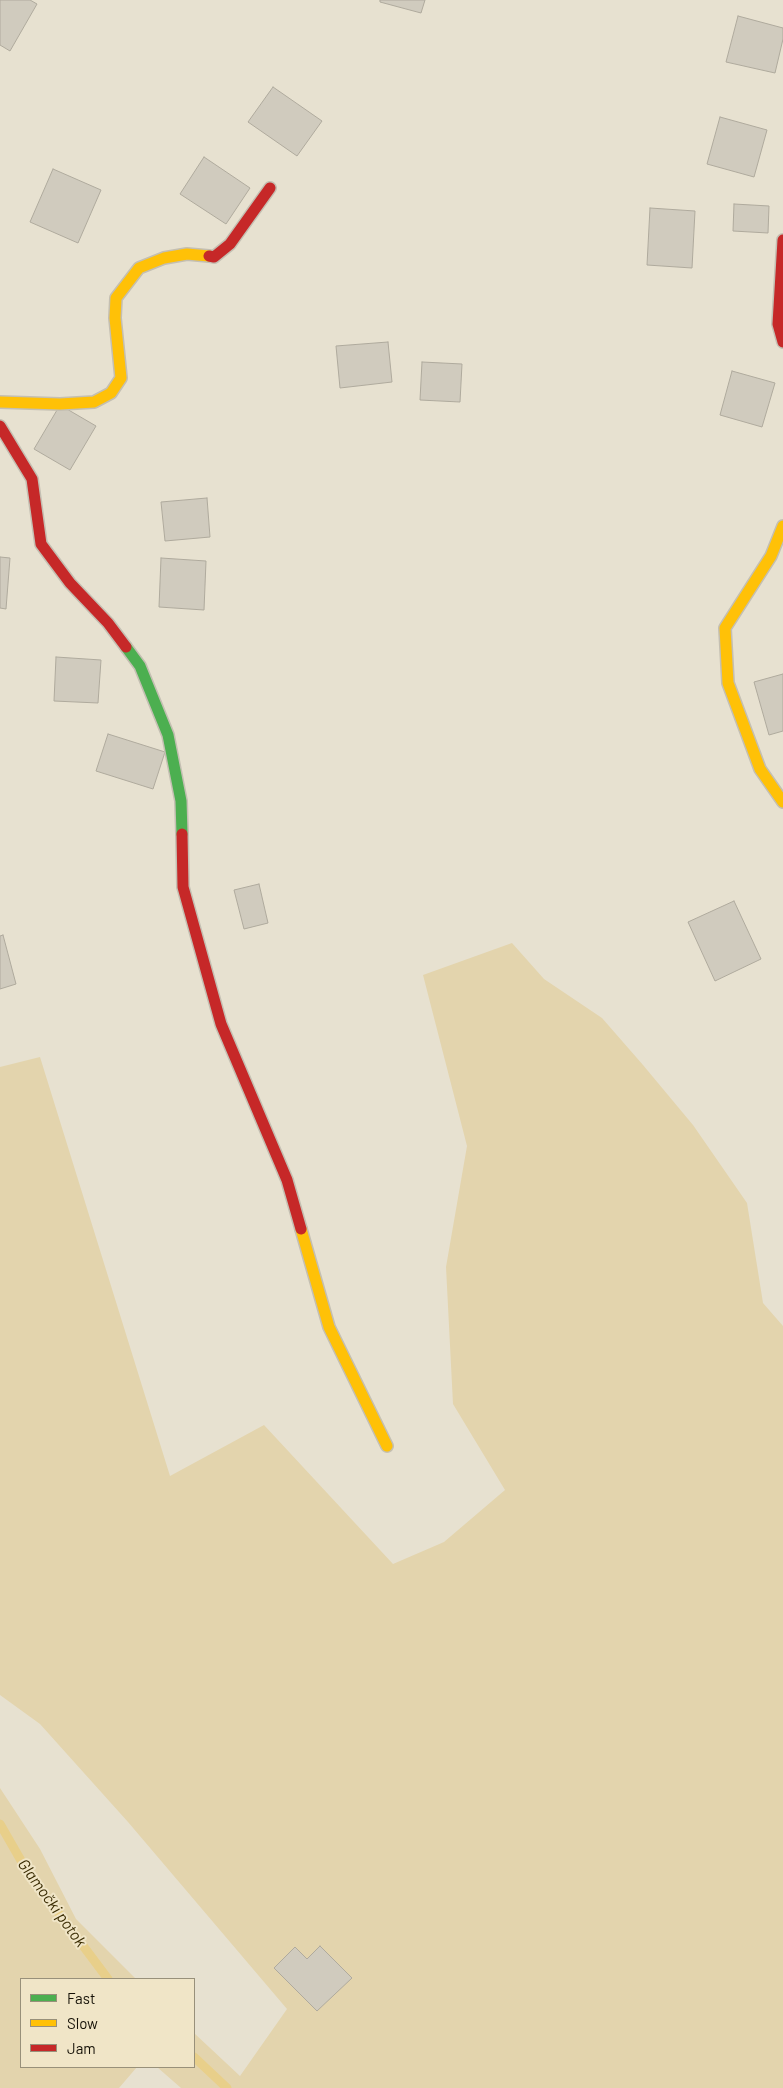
<!DOCTYPE html>
<html>
<head>
<meta charset="utf-8">
<style>
  body { margin:0 }
  #map { position:relative; width:783px; height:2088px; overflow:hidden; background:#e7e1d0; font-family:Barlow,sans-serif }
  canvas { display:block }
  .legend { position:absolute; left:20px; top:1978px; width:175px; height:90px; box-sizing:border-box; background:#f0e5c7; border:1px solid #98907a; margin:0; padding:6px 9px; list-style:none; font-size:15px; color:#141006 }
  .legend li { display:flex; align-items:center; gap:10px; height:25px }
  .legend b { width:25px; border:1px solid #98907a }
</style>
</head>
<body>
<div id="map">
<canvas width="783" height="2088"></canvas>
<ul class="legend">
<li><b style="height:6px;background:#4caf50"></b>Fast</li>
<li><b style="height:6px;background:#ffc107"></b>Slow</li>
<li><b style="height:6px;background:#c62828"></b>Jam</li>
</ul>
</div>
<script>
const g = document.querySelector('canvas').getContext('2d');
g.lineJoin = 'round';
function paint(path, color) { g.fillStyle = color; g.fill(path, 'evenodd'); }
const toPath = rows => new Path2D(rows.map(r => 'M' + r).join(''));
function trace(path, color, width, dash) { g.strokeStyle = color; g.lineWidth = width; g.lineCap = dash ? 'butt' : 'round'; g.setLineDash(dash || []); g.stroke(path); }
function drawText(font, color, halo, rows, align = 'center') {
  g.font = font + ' Barlow,sans-serif'; g.lineWidth = 4; g.setLineDash([]); g.textBaseline = 'middle'; g.strokeStyle = halo; g.fillStyle = color; for (const [text, x, y, turn = 0] of rows) {
    g.save(); g.translate(x, y); g.rotate((+turn || 0) * Math.PI / 180); g.textAlign = isNaN(turn) ? turn : align; if (halo) g.strokeText(text, 0, 0); g.fillText(text, 0, 0); g.restore();
  }
}
const green = toPath([
  [512,943,544,979,602,1018,643,1065,693,1125,747,1203,763,1303,783,1326,783,2088,181,2088,157,2067,194,2067,194,2033,240,2076,287,2009,128,1822,40,1724,0,1695,0,1067,40,1057,170,1476,264,1425,393,1564,444,1542,505,1490,453,1404,446,1267,467,1146,423,975],
  [0,1788,40,1849,76,1919,136,1979,21,1979,21,2067,137,2067,119,2088,0,2088]
]);
const stream = toPath([
  [0,1824,27,1871,108,1979],
  [194,2057,227,2088]
]);
const building = toPath([
  [0,0,30,0,37,4,10,51,0,45,0,0],
  [380,0,425,0,421,13,380,2,380,0],
  [738,16,783,28,783,39,775,73,726,62,738,16],
  [273,87,322,121,297,156,248,122,273,87],
  [720,117,767,130,754,177,707,164,720,117],
  [204,157,250,188,226,224,180,194,204,157],
  [53,169,101,190,78,243,30,222,53,169],
  [734,204,769,206,768,233,733,231,734,204],
  [650,208,695,211,692,268,647,265,650,208],
  [388,342,392,382,340,388,336,346,388,342],
  [422,362,462,364,460,402,420,400,422,362],
  [732,371,775,383,762,427,720,415,732,371],
  [60,405,96,426,70,470,34,449,60,405],
  [207,498,210,537,165,541,161,502,207,498],
  [0,557,10,558,6,609,0,608,0,557],
  [161,558,206,561,204,610,159,607,161,558],
  [56,657,101,660,98,703,54,701,56,657],
  [783,674,783,731,769,735,754,682,783,674],
  [108,734,165,752,153,789,96,771,108,734],
  [259,884,268,923,244,929,234,890,259,884],
  [734,901,761,959,715,981,688,922,734,901],
  [3,935,16,984,0,989,0,936,3,935],
  [320,1946,352,1978,317,2011,274,1968,295,1947,307,1959,320,1946]
]);
const fast = toPath([
  [126,647,140,666,168,735,181,801,182,834]
]);
const slow = toPath([
  [0,402,60,404,94,402,111,393,121,378,115,318,116,298,139,268,164,258,187,254,209,256],
  [783,526,771,556,725,628,728,683,760,769,783,802],
  [301,1229,329,1327,387,1446]
]);
const jam = toPath([
  [783,240,778,324,783,342],
  [209,256,214,257,230,244,270,188],
  [0,426,32,479,41,544,70,583,108,623,126,647],
  [182,834,183,887,221,1024,287,1180,301,1229]
]);
const waterNames = [
  ["Glamočki potok",52,1903,54]
];
paint(green, '#e3d4ad');
trace(stream, '#e8cf8a', 9);
paint(building, '#d0cbbe');
trace(building, '#afaa9d', 1);
trace(fast, '#c4bfb2', 14);
trace(slow, '#c4bfb2', 14);
trace(jam, '#c4bfb2', 14);
trace(fast, '#4caf50', 11);
trace(slow, '#ffc107', 11);
trace(jam, '#c62828', 11);
drawText('italic 16px', '#392b02', '#f0e5c7', waterNames);
</script>
</body>
</html>
